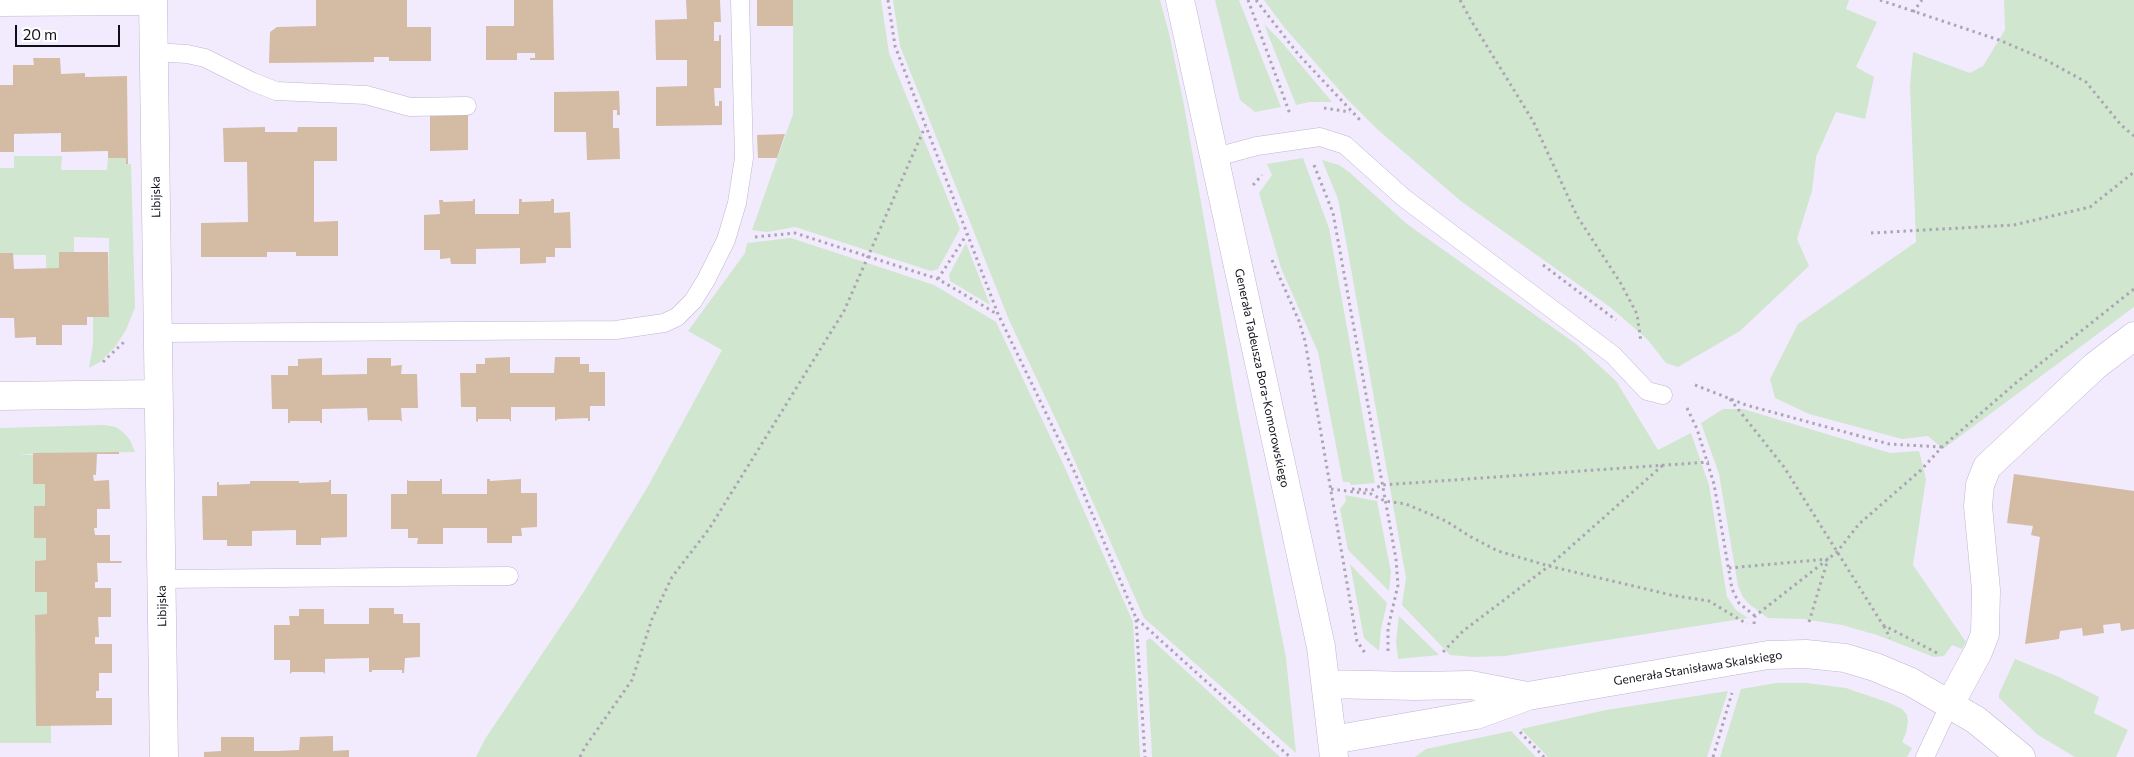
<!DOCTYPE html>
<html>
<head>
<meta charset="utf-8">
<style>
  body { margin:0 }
  #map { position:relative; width:2134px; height:757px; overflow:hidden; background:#f2ebfd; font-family:Commissioner,sans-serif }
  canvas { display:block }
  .scale { position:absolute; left:15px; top:25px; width:105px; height:22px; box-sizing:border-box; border:2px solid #120e18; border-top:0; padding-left:6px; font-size:15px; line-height:18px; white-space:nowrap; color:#120e18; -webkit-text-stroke:4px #fff; paint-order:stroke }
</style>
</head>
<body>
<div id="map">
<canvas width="2134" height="757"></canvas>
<div class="scale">20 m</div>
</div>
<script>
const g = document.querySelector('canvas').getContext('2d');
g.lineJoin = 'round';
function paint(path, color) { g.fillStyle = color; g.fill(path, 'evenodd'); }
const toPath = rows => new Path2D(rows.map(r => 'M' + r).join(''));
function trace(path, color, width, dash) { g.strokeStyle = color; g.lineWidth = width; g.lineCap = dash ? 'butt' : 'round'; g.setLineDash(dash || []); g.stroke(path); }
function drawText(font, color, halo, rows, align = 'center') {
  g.font = font + ' Commissioner,sans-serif'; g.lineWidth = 4.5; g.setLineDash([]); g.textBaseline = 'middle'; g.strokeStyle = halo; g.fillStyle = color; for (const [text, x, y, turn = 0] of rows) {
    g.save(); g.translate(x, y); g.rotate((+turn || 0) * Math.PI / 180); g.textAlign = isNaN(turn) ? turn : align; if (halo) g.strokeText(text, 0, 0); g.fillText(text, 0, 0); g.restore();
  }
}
const green = toPath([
  [793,0,881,0,889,53,960,229,938,269,931,271,795,227,767,232,752,230,793,114],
  [893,0,1160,0,1169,33,1184,105,1237,408,1286,658,1296,753,1144,618,1065,439,1009,320,900,46],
  [1215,0,1239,0,1281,107,1255,112,1240,100],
  [1264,0,1849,0,1846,9,1877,22,1856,67,1874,77,1865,119,1836,112,1816,157,1812,191,1797,239,1809,266,1740,331,1678,367,1666,363,1647,339,1610,307,1462,202,1377,129,1347,99,1284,27],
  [2004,0,2134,0,2134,307,1943,449,1928,436,1902,439,1809,414,1775,398,1770,379,1798,324,1916,242,1910,86,1913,52,1970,73,1983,66,2005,30],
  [1264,24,1279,39,1332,102,1309,102,1296,105],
  [14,156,62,156,61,170,107,170,108,158,126,158,126,164,131,164,135,307,126,330,115,347,100,362,89,368,93,344,93,317,109,317,109,238,74,237,74,252,59,252,59,268,46,269,46,255,13,255,13,253,0,253,0,168,14,168],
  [1303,158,1329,228,1375,483,1351,485,1349,482,1343,482,1318,352,1281,268,1259,193,1272,175,1267,164],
  [1322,160,1339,165,1349,172,1407,224,1576,344,1616,381,1658,450,1691,433,1709,485,1727,597,1736,610,1748,618,1505,656,1473,657,1450,655,1402,605,1406,578,1348,252,1338,199],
  [791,238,934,285,996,322,1066,470,1133,622,1140,757,476,757,485,739,583,593,647,488,722,350,688,331,745,253,747,243],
  [966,243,990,305,950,281,949,275],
  [1723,409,1743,409,1890,453,1919,451,1926,479,1913,565,1966,642,1962,649,1952,645,1944,656,1934,657,1877,635,1842,625,1803,619,1768,618,1749,604,1743,597,1738,586,1719,474,1701,423],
  [104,425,116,427,124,433,130,440,135,452,18,454,33,455,33,484,45,484,45,506,34,538,46,538,46,560,35,561,35,592,47,592,47,614,35,615,36,672,51,726,51,743,0,743,0,428],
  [1345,495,1377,501,1391,572,1389,591,1348,550,1340,509,1346,501],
  [1350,564,1387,603,1381,629,1379,651,1364,638],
  [1399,616,1439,655,1398,659,1396,641],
  [1150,638,1280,757,1152,757,1146,641],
  [2015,659,2059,677,2099,697,2094,713,2128,730,2116,757,2075,757,2038,735,1999,698,1999,694],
  [1776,683,1807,683,1846,688,1887,702,1902,709,1907,715,1908,722,1906,733,1902,742,1912,748,1907,757,1720,757,1741,689],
  [1728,691,1707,757,1548,757,1521,729,1606,710],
  [1511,731,1536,757,1415,757,1426,749]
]);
const building = toPath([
  [316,0,407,0,407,27,431,27,431,61,389,61,389,57,374,57,374,62,269,63,270,32,277,27,316,26],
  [514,0,553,0,554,60,530,60,530,58,535,58,535,53,517,53,517,60,486,60,486,26,514,26],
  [686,0,720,0,721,22,714,22,714,41,719,41,719,35,721,35,721,88,714,88,715,106,719,106,719,101,722,101,722,125,656,126,656,87,687,86,687,60,656,60,655,20,687,19],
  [757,0,793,0,793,26,757,26],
  [33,58,60,58,61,74,85,73,85,77,127,76,128,164,126,164,126,158,108,158,108,151,61,152,61,133,14,134,14,152,0,152,0,85,13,85,13,65,34,65],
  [619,91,620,115,617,115,617,110,613,110,613,128,619,128,620,159,587,160,586,132,554,132,554,92],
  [468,113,468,150,430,151,430,114],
  [265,127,265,132,297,132,298,127,337,127,337,161,314,161,314,222,338,221,338,256,296,256,296,252,267,252,267,257,201,257,201,223,248,222,247,162,224,162,223,128],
  [785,134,777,158,758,158,757,135],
  [473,199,475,199,475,214,519,214,519,199,522,199,522,202,551,201,551,199,554,199,554,213,570,212,571,248,555,248,555,257,546,257,546,263,520,264,520,248,476,249,476,264,451,264,450,258,440,259,440,250,424,250,424,215,440,214,439,200,443,200,443,202,473,201],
  [59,252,108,252,109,317,87,317,87,325,62,325,62,345,36,345,36,337,15,338,14,318,0,318,0,253,13,253,14,269,59,268],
  [510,357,510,373,554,373,555,357,580,357,580,364,589,364,589,372,605,372,605,406,590,406,590,421,588,421,588,418,558,419,555,421,555,407,511,407,511,422,509,419,478,419,478,422,476,421,476,407,461,407,460,373,476,373,476,364,485,364,485,358],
  [322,358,322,375,367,374,367,358,391,358,391,366,402,365,401,374,417,374,418,408,401,408,402,422,400,420,369,420,368,422,367,408,322,409,322,423,320,423,320,421,290,421,290,423,288,423,288,409,272,409,271,375,288,375,288,366,298,366,298,359],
  [119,452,119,454,97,454,96,475,93,475,94,481,109,480,110,509,97,509,97,528,94,528,95,535,110,535,110,561,122,561,121,563,97,563,98,582,95,582,95,588,111,588,111,617,98,617,99,637,95,637,95,644,112,644,112,673,99,673,99,691,96,691,96,698,112,698,112,725,36,726,35,615,47,614,47,592,35,592,35,561,46,560,46,538,34,538,34,506,45,506,45,484,33,484,33,453],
  [2014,474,2134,491,2134,629,2121,631,2120,623,2103,625,2104,633,2083,636,2082,628,2060,631,2059,639,2025,644,2040,537,2031,535,2033,526,2007,523],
  [440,479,442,479,442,494,487,494,487,479,490,479,490,481,521,479,521,493,537,493,537,527,521,528,522,536,512,536,512,543,487,543,487,528,443,528,443,544,417,544,418,538,408,538,408,529,391,529,391,494,407,494,407,480,409,481,440,481],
  [329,480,331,480,331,494,347,494,347,537,321,538,321,545,296,545,296,530,252,531,252,546,227,546,227,540,203,540,202,496,217,496,217,482,219,482,219,485,250,484,250,481,299,481,299,483,329,482],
  [369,608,394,608,394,614,403,614,403,623,420,623,420,657,405,658,404,673,402,673,402,670,372,670,372,672,369,672,369,658,325,659,325,674,323,672,292,672,290,674,290,660,274,660,274,625,290,625,289,616,299,616,299,609,324,609,324,624,369,624],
  [333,736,333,751,349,750,349,757,204,757,204,752,221,751,221,737,254,737,254,751,277,751,299,750,300,737]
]);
const path = toPath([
  [888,0,895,46,998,314,1075,473,1136,618,1145,757],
  [1248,0,1290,114],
  [1256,0,1298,54,1360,120],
  [1460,0,1472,22,1533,121,1577,216,1620,282,1637,314,1641,342],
  [1880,0,1999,40,2044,59,2086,82,2121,125,2134,136],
  [1913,12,1922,0],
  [1324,108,1350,112],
  [1314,165,1333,213,1396,559,1398,585,1388,628,1388,653],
  [1253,185,1262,175],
  [1871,233,2014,225,2090,207,2134,172],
  [755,237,795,233,938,279,997,314],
  [1272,260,1299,321,1305,341,1357,641,1365,653],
  [1543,265,1616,320],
  [938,279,967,234],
  [103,362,126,340],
  [1695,385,1746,405,1889,444,1942,447],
  [1730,399,1784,467,1883,625,1939,654],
  [1687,408,1697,429,1714,484,1732,589,1739,603,1755,616],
  [1331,489,1371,494,1385,501,1406,504,1446,521,1471,537,1498,551,1549,566,1671,595,1709,601,1747,624],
  [1352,489,1372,490,1382,485,1709,462],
  [1729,568,1828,559],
  [1137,619,1290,757],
  [1809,622,1828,559],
  [1754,624,1755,616,1837,552,1859,524,1921,470,1942,447,2017,382,2134,289],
  [1884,626,1890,638],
  [1443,652,1463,631,1549,566,1663,465],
  [1520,732,1544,757],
  [580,757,585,747,632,680,652,619,672,577,709,529,844,311,925,127],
  [1713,757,1732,693]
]);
const service = toPath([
  [0,7,153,6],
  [154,52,187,54,205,58,253,82,276,91,366,95,410,107,467,106],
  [1216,157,1257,146,1320,137,1345,145,1404,198,1613,355,1647,391,1663,395],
  [158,333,616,330,664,323,677,317,693,301,706,280,726,240,737,203,744,158,740,0],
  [162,579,509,576],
  [1925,757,1950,704]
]);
const minor = toPath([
  [153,0,164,757],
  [0,396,158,394],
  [1950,704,1978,652,1985,634,1986,590,1978,506,1980,485,1987,467,2095,366,2134,336]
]);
const tertiary = toPath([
  [1180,0,1321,647,1334,757],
  [1326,684,1414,686,1471,685,1527,696],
  [1332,740,1476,715,1528,696,1768,655,1806,654,1845,658,1875,667,1911,682,1976,720,2021,757]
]);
const streetNames = [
  ["Libijska",156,197,-91],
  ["Generała Tadeusza Bora-Komorowskiego",1262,378,78],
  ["Libijska",162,606,-91],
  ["Generała Stanisława Skalskiego",1698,668,-9]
];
paint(green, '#d0e6cf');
paint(building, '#d4bba4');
trace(service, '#c0b4d1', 19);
trace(minor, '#c0b4d1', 29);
trace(tertiary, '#c0b4d1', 29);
trace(path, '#aba5b4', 3, [2.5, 4]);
trace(service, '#fff', 18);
trace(minor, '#fff', 28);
trace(tertiary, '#fff', 28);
drawText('12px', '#120e18', '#fff', streetNames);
</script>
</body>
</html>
